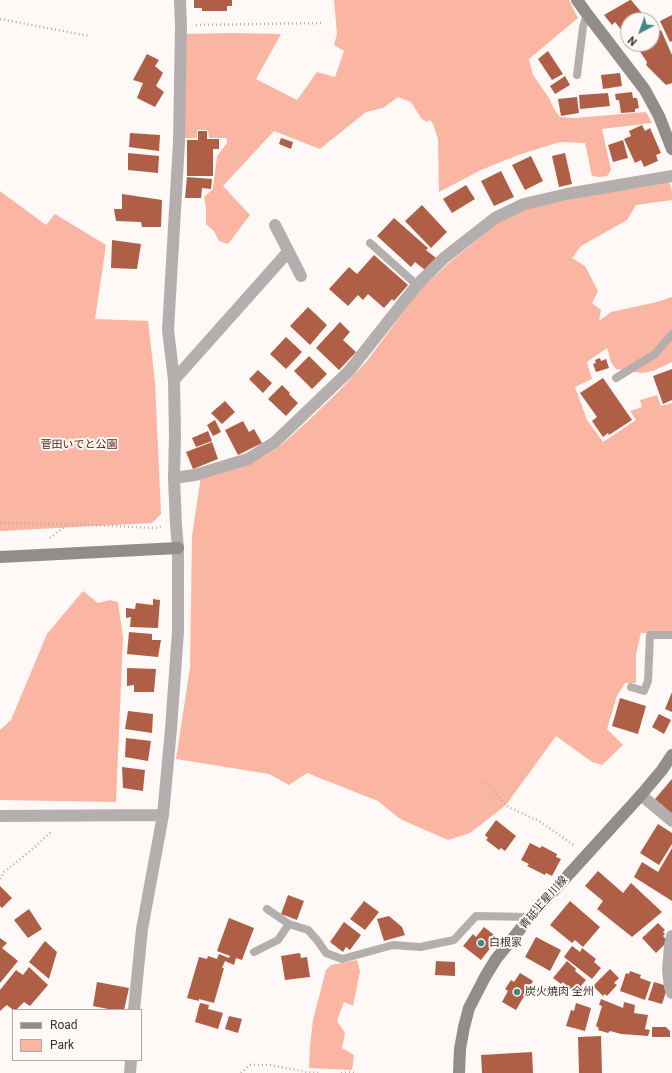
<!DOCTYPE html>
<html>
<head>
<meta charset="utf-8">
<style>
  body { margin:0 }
  #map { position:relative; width:672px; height:1073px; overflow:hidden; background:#fef8f6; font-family:Roboto,sans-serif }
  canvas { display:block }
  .legend { position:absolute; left:12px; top:1009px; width:130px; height:52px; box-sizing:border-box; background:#fef8f6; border:1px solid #aea9a8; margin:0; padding:5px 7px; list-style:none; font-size:12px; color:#373332 }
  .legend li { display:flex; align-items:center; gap:8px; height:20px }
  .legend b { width:20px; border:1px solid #aea9a8 }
  .north { position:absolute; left:620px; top:12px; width:40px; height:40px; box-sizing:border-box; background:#fef8f6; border:1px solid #aea9a8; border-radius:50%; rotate:221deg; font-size:11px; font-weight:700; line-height:16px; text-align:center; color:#373332 }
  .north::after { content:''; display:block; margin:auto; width:14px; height:18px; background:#428983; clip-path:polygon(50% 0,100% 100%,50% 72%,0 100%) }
</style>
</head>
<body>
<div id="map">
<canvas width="672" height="1073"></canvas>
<ul class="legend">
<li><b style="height:5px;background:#928c8a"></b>Road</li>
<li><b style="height:11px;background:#fab6a2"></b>Park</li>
</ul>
<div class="north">N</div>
</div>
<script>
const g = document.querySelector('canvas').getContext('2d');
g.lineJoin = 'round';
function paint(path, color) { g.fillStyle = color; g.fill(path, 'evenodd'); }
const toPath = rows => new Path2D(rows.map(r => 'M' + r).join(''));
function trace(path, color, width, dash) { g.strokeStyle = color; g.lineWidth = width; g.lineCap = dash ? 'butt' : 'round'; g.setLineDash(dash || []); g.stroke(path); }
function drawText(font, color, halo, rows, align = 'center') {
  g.font = font + ' Roboto,"Noto Sans JP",sans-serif'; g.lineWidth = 4; g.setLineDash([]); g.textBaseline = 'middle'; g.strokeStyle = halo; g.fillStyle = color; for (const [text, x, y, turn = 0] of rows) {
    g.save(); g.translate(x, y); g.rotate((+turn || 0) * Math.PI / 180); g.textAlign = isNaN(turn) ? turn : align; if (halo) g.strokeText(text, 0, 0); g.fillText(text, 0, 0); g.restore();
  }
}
const green = toPath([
  [334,0,569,0,578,18,529,59,533,75,549,98,554,109,560,117,575,118,646,112,652,123,602,129,611,170,607,176,599,177,592,176,585,143,560,142,518,155,481,170,439,192,438,139,433,124,430,120,426,122,421,118,411,102,398,97,383,108,366,112,320,149,274,131,223,186,250,215,228,244,219,241,214,231,206,224,206,208,204,197,213,189,217,156,227,143,227,140,226,138,209,138,208,130,197,130,197,138,185,138,185,34,233,33,281,34,256,79,297,100,317,72,335,77,344,51,334,45,337,34],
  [669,181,672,191,672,200,636,205,627,220,581,246,572,258,585,266,598,291,592,303,601,310,599,321,611,312,657,302,672,297,672,362,653,371,642,373,616,369,611,362,607,348,587,362,592,379,575,387,587,420,603,442,636,420,630,411,642,407,640,400,657,395,661,406,672,403,672,633,641,633,636,654,636,683,625,683,617,696,607,729,623,745,602,765,592,762,556,736,506,805,470,833,448,840,400,819,378,801,307,773,289,785,269,774,176,759,190,668,192,536,201,476,259,459,280,446,308,421,337,393,367,361,419,291,450,262,499,222,526,208],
  [0,191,46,225,55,214,106,245,95,319,148,321,155,382,161,514,152,523,0,531],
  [83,591,98,603,110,600,118,602,123,637,116,802,0,800,0,730,11,720,47,634],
  [357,960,360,971,353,1006,344,1002,337,1021,345,1033,342,1048,354,1055,352,1070,309,1068,310,1046,313,1020,326,970,331,965]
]);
const building = toPath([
  [194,0,232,0,232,6,227,6,227,11,202,11,202,8,194,8],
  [630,0,631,0,648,20,628,20,628,35,624,31,623,32,615,22,612,25,604,15],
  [672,15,672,41,670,42,660,21],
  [652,25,658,32,661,30,672,55,672,83,666,85,646,65,647,62,635,44,652,44],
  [548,51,563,74,552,80,538,59],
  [147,54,159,60,155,66,163,73,156,86,164,92,155,107,137,98,143,83,133,80],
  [620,73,622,86,603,89,601,75],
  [565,76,570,85,555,94,550,86],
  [632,92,633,98,637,98,639,108,635,109,635,112,621,113,619,100,616,100,615,94],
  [608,93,610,106,580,109,579,95],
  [577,97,579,113,561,116,558,99],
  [642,125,645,131,650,128,661,153,656,155,658,161,644,167,641,160,635,163,624,139,631,136,629,131],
  [198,131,207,131,207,139,219,139,219,149,213,149,213,176,187,176,187,140,198,140],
  [130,133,160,135,159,151,129,147],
  [281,138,293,142,291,149,279,144],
  [623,140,628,158,613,162,608,145],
  [128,153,159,156,158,173,128,170],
  [565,153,572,184,559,187,552,156],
  [531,156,543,181,525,190,512,165],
  [501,171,514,197,494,206,481,181],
  [187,177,212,179,211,189,202,188,201,198,185,198],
  [466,185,475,199,452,213,443,199],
  [122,194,162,200,161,227,142,227,141,222,116,221,114,209,122,209],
  [422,205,447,232,431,248,405,221],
  [394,218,428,248,426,250,436,258,425,270,415,262,411,267,377,236],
  [112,240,141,244,137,269,111,268],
  [374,255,408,285,394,301,392,299,384,308,368,294,363,300,358,295,348,306,329,289,349,267,357,274],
  [308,307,327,325,310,345,290,326],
  [340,322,350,332,343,340,356,352,339,370,316,348],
  [286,337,302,352,286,369,270,354],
  [309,356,327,374,312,389,294,371],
  [600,358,601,361,606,359,609,368,596,372,593,364,596,363,595,360],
  [672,369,672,400,663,404,653,376],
  [258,370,272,383,263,393,249,379],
  [603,378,632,420,609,435,608,433,603,437,592,421,597,417,580,393],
  [282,385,290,393,289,394,298,403,286,416,268,399],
  [225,401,235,412,222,424,211,413],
  [215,420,221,432,213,436,207,425],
  [243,421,249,432,254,429,262,443,238,455,225,430],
  [208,431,212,441,196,447,192,438],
  [212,442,218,459,193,469,186,452],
  [153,599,160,600,158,628,130,627,131,617,126,618,126,608,135,609,136,603,153,605],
  [129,632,152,634,152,640,161,640,158,657,127,654],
  [127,668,156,669,154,692,134,692,134,685,127,686],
  [672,692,672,712,665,709],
  [620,698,646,706,638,734,612,726],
  [128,711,153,714,152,733,125,729],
  [659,714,671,720,664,734,652,727],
  [126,738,151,741,148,761,125,757],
  [122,767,145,770,143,791,123,788],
  [672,779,672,814,655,799],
  [496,820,516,836,505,851,501,848,499,850,486,840,488,838,485,835],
  [658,824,672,833,672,844,659,865,640,853],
  [530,843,540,848,542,846,557,854,556,857,561,859,552,876,546,873,545,875,527,866,529,864,521,860],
  [672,848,672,901,634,877,642,862,658,872],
  [598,871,623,893,631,883,662,912,632,937,597,909,603,901,585,886],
  [0,886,12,898,2,908,0,906],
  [288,895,304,901,297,920,281,914],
  [364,901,379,912,365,930,350,919],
  [570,901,600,927,583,947,575,940,572,943,550,925],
  [29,909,42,929,28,938,14,920],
  [389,916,402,927,405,935,384,941,377,919],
  [229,918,254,928,242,960,236,958,234,965,225,961,222,968,224,968,214,1003,199,999,199,1001,187,998,199,957,207,959,208,956,217,959,219,954,229,958,230,956,217,951],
  [344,922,361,935,350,950,346,947,343,952,330,942],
  [658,923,665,930,663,932,665,934,663,936,668,941,656,953,642,938],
  [484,927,498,938,481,960,463,946,473,934,476,937],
  [536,937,561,950,550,971,525,957],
  [0,938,7,943,2,948,18,961,0,983],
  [45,941,57,952,49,979,29,962],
  [572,946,580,952,582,948,596,959,594,962,601,968,592,979,564,957],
  [300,953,301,958,307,957,310,977,285,980,281,956],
  [436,961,455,962,455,976,435,975],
  [567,961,576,969,575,971,586,980,575,993,563,982,561,984,553,978],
  [29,967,48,985,30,1006,24,1002,16,1010,13,1010,7,1005,0,1011,0,990,16,970,23,975],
  [610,969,619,978,614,983,617,985,607,996,605,994,603,996,593,986],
  [630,971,641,975,640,978,651,982,645,1000,620,991,626,973,629,974],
  [520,973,533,981,516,1010,502,1002,508,991,505,989,511,980,514,982],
  [97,982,129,988,124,1010,113,1010,93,1006],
  [654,982,664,985,666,992,662,1004,648,1000],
  [601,999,623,1008,624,1002,635,1005,634,1013,648,1015,645,1029,650,1030,648,1036,621,1034,610,1031,608,1033,598,1030,599,1028,596,1026,602,1006,599,1005],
  [200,1003,209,1005,208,1009,223,1013,218,1029,195,1022],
  [576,1003,591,1008,585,1031,566,1026,571,1010,574,1011],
  [229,1016,242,1019,238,1033,225,1029],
  [652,1027,666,1027,670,1031,670,1037,652,1037],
  [601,1036,602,1073,579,1073,578,1037],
  [532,1052,533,1073,482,1073,481,1055]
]);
const path = toPath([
  [0,19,89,36],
  [196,25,321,23],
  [0,523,69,524,155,528,161,527],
  [50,538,68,524],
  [485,783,508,807,541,822,575,846],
  [0,879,4,872,35,847,52,831],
  [241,1073,250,1065,270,1065,307,1072,320,1073],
  [341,1073,350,1072,357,1073]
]);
const lane = toPath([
  [577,75,583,27,587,14],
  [370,243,417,285],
  [616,378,655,354,672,334],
  [631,687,644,691,648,681,650,635,672,635],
  [267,909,289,924,308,930,317,940,326,953,342,959,393,945,420,947,454,940,476,916,530,917],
  [254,952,278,940,289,924]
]);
const street = toPath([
  [275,225,301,276],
  [174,380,288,252],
  [174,478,195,475,248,459,275,442,349,371,417,285,444,258,495,218,524,204,567,194,672,176],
  [641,795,672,821],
  [0,816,163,815],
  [672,936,670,945,668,970,670,987,672,993],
  [134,1010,142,929,163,815,171,729,178,631,178,548,176,525,174,478,175,435,174,380,168,330,179,142,181,26,180,0],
  [130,1073,131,1060]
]);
const secondary = toPath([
  [577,0,587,14,645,90,659,116,672,149],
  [0,557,178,548],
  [459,1073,460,1049,464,1027,469,1008,485,977,496,959,530,917,641,795,662,770,672,755]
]);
const markers = [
  [481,943,4,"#428983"],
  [517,992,4,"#428983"]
];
const parkNames = [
  ["菅田いでと公園",79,445]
];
const streetNames = [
  ["青砥上星川線",544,903,-49]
];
const poiNames = [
  ["白根家",489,943],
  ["炭火焼肉 全州",525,992]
];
paint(green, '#fab6a2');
paint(building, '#b05f47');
trace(path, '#b4afae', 2.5, [1, 3]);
trace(lane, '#b4afae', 8);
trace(street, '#b4afae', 12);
trace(secondary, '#928c8a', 12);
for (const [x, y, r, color] of markers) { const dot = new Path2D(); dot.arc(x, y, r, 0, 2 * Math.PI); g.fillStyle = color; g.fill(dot); trace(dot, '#fef8f6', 1.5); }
drawText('11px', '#551f0e', '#fef8f6', parkNames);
drawText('11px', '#373332', '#fef8f6', streetNames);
drawText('11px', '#373332', '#fef8f6', poiNames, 'left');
</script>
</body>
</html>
